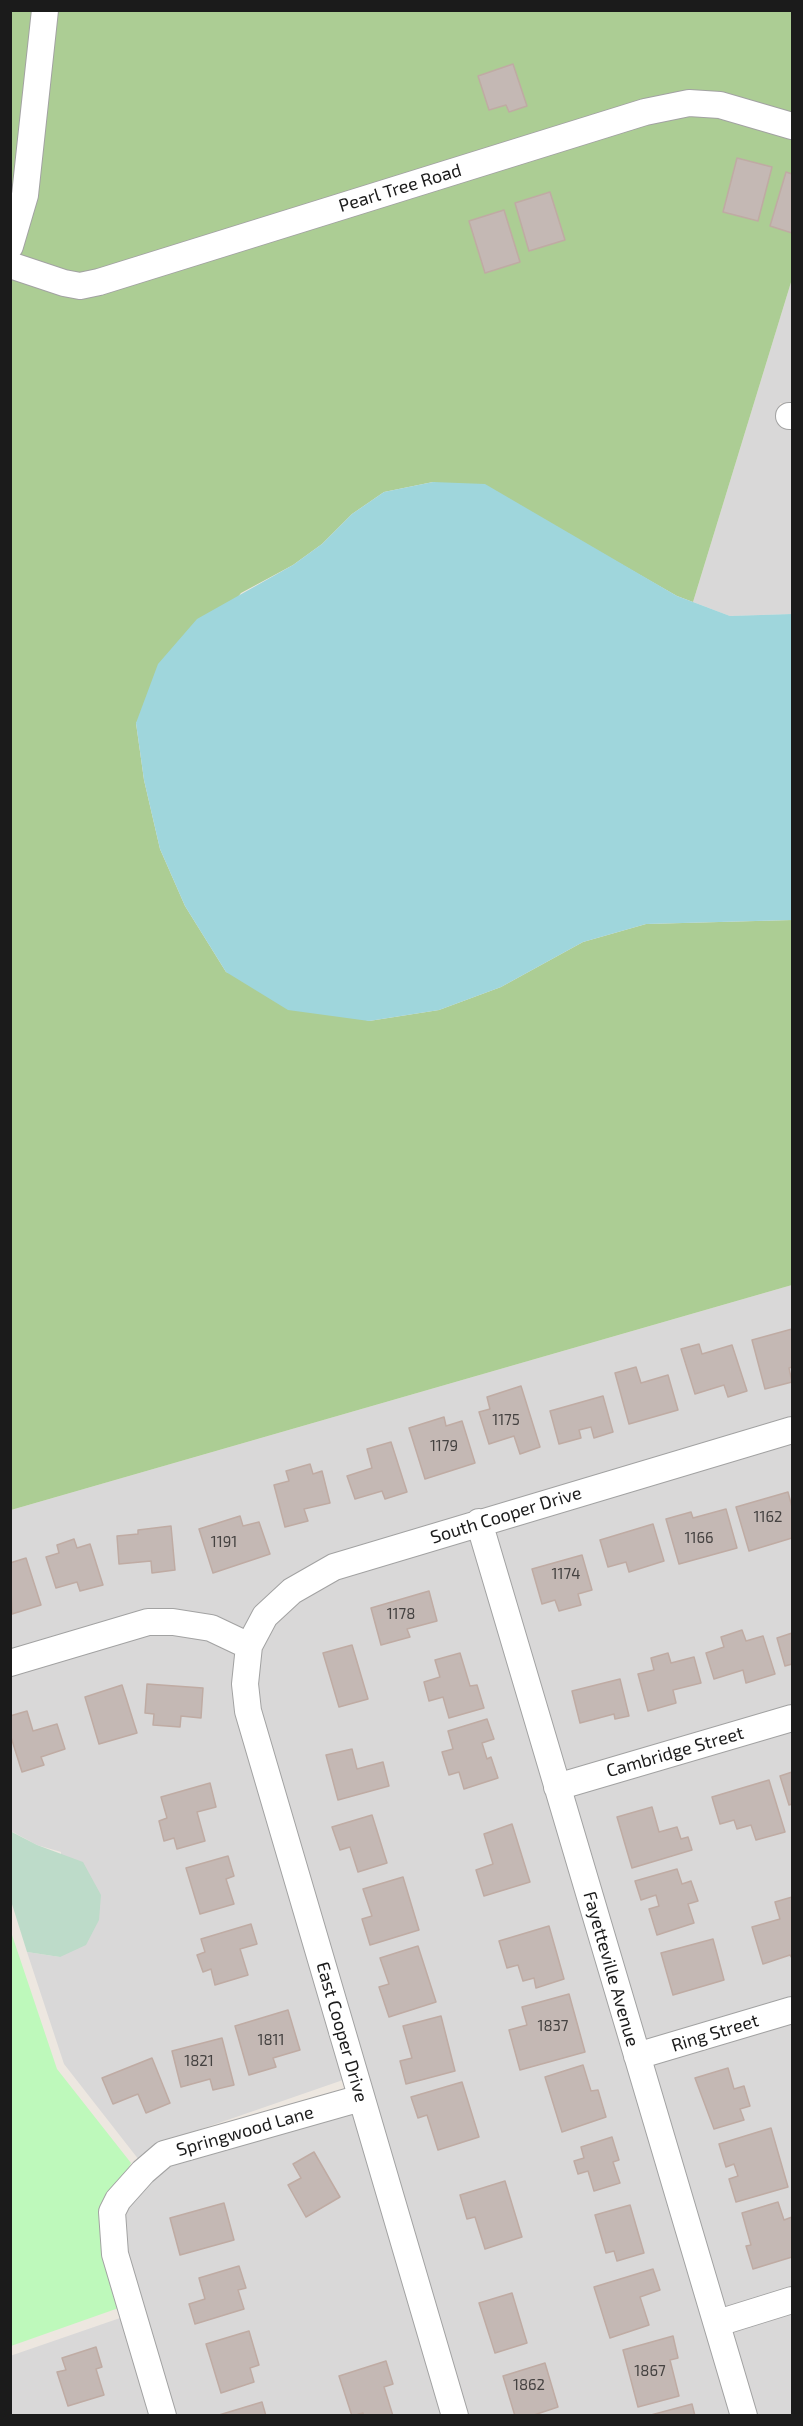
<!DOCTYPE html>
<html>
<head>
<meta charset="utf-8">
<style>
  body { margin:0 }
  #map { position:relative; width:803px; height:2426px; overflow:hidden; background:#ede7e0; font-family:"Exo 2",sans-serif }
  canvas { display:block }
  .frame { position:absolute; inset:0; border:12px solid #1b1b1b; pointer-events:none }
</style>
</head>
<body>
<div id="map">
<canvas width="803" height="2426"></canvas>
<div class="frame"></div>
</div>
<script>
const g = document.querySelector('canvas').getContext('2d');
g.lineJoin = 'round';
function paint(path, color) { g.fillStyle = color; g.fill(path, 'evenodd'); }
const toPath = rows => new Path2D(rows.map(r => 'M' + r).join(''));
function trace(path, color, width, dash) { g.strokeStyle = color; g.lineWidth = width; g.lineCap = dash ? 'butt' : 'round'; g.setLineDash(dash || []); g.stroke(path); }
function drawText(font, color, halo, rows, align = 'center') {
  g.font = font + ' "Exo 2",sans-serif'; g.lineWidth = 6; g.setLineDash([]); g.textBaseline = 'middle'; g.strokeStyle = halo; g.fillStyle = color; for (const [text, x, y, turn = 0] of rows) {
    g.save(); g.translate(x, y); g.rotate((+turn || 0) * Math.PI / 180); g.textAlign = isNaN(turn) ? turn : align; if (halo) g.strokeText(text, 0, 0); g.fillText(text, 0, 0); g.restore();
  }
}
const residential = toPath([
  [792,279,792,405,780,403,778,425,792,428,792,614,730,616,693,602],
  [792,1285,792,1418,331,1556,244,1632,212,1617,11,1651,11,1510],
  [792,1442,792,1706,564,1773,492,1530],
  [472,1536,734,2415,465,2415,258,1709,255,1685,259,1650,273,1624,298,1600,339,1577],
  [150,1633,173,1633,209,1639,238,1653,238,1713,343,2080,161,2143,139,2160,64,2064,27,1952,60,1957,61,1852,37,1845,11,1831,11,1674],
  [792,1729,792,1998,643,2043,570,1795],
  [792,2022,792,2288,724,2309,650,2064],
  [349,2102,444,2415,174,2415,125,2252,122,2215,131,2200,170,2164],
  [792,2312,792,2415,755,2415,730,2331],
  [123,2317,153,2415,11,2415,10,2356]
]);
const forest = toPath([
  [11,11,35,11,32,57,11,207],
  [55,11,792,11,792,114,722,94,96,271,79,274,66,273,18,256],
  [690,114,719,116,792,137,792,279,693,602,677,596,547,522,433,482,384,492,352,514,322,544,293,565,241,593,136,723,144,780,160,849,185,906,226,972,369,1021,439,1010,501,987,583,942,646,924,792,920,792,1285,11,1510,10,278,64,295,648,123]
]);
const wetland = toPath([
  [10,1831,37,1845,83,1862,101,1895,99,1920,86,1945,60,1957,27,1952,11,1901]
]);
const park = toPath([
  [10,1929,57,2069,131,2163,106,2213,130,2304,11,2346]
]);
const water = toPath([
  [433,482,485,484,677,596,693,602,730,616,792,614,792,920,646,924,583,942,501,987,439,1010,369,1021,288,1010,226,972,185,906,160,849,144,780,136,723,158,664,197,619,293,565,322,544,352,514,384,492]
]);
const building = toPath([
  [513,64,527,106,509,112,506,105,489,110,478,76,513,64],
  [737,158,772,167,758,221,723,212,737,158],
  [786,172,792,174,792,233,770,226,786,172],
  [550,192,565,240,529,251,515,203,550,192],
  [504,210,520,262,485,273,469,221,504,210],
  [792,1329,792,1367,789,1368,792,1382,765,1389,752,1340,792,1329],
  [699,1344,702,1354,732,1345,747,1391,728,1397,724,1385,695,1394,681,1349,699,1344],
  [636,1367,641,1383,668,1375,678,1410,629,1424,615,1373,636,1367],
  [521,1386,540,1447,520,1454,514,1436,489,1444,479,1412,490,1409,487,1397,521,1386],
  [603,1396,613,1432,594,1438,591,1427,579,1430,581,1438,559,1444,550,1411,603,1396],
  [444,1417,446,1426,462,1421,475,1463,425,1479,409,1428,444,1417],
  [391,1442,407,1492,385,1499,382,1491,355,1499,347,1476,372,1468,367,1449,391,1442],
  [310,1464,313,1474,322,1471,330,1503,304,1509,308,1521,285,1527,274,1485,289,1481,286,1471,310,1464],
  [788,1492,792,1507,792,1538,749,1551,736,1507,788,1492],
  [726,1509,737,1548,679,1564,666,1519,691,1512,693,1518,726,1509],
  [240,1516,243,1526,259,1522,270,1554,213,1573,199,1529,240,1516],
  [653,1524,664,1561,629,1572,626,1562,608,1567,600,1540,653,1524],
  [171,1526,175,1570,152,1573,151,1561,119,1564,117,1536,138,1534,138,1530,171,1526],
  [74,1539,77,1548,90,1544,103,1585,80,1591,77,1582,56,1588,46,1557,59,1553,57,1545,74,1539],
  [582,1555,592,1590,578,1594,581,1605,559,1611,555,1600,542,1604,532,1569,582,1555],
  [26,1558,41,1605,12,1614,10,1563,26,1558],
  [429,1591,437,1621,407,1629,410,1637,381,1645,371,1608,429,1591],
  [742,1630,746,1641,763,1636,775,1674,746,1683,743,1670,714,1679,706,1653,724,1647,721,1637,742,1630],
  [792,1633,792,1664,785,1666,777,1638,792,1633],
  [352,1645,368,1699,339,1707,323,1653,352,1645],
  [460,1653,470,1686,477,1685,484,1708,449,1718,443,1697,429,1701,424,1682,440,1677,435,1660,460,1653],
  [668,1653,671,1663,694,1657,701,1683,673,1690,676,1703,648,1711,638,1674,654,1670,651,1658,668,1653],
  [620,1679,629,1716,615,1719,614,1714,580,1723,572,1691,620,1679],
  [147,1684,203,1688,201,1718,181,1716,180,1727,153,1725,154,1714,145,1713,147,1684],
  [122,1685,137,1733,99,1744,85,1697,122,1685],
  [27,1711,33,1731,57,1724,65,1749,41,1757,44,1765,22,1772,10,1734,10,1716,27,1711],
  [487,1719,494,1739,482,1743,487,1759,491,1757,498,1778,464,1789,459,1772,449,1775,442,1752,453,1749,448,1731,487,1719],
  [352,1749,357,1769,383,1762,389,1786,338,1800,326,1755,352,1749],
  [792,1772,792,1804,789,1805,780,1776,792,1772],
  [769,1780,785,1832,756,1840,751,1825,737,1829,734,1820,720,1824,712,1797,769,1780],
  [210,1783,216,1807,197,1812,205,1841,177,1849,174,1838,164,1841,159,1821,167,1818,161,1797,210,1783],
  [652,1807,659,1832,677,1827,681,1839,688,1837,692,1850,632,1868,617,1817,652,1807],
  [372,1815,387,1863,358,1872,350,1847,340,1850,332,1827,372,1815],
  [512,1824,530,1882,484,1896,476,1870,493,1864,484,1834,512,1824],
  [228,1856,234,1876,226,1879,234,1904,200,1914,186,1868,228,1856],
  [677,1869,682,1884,691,1881,698,1901,688,1904,694,1923,657,1935,649,1909,659,1906,656,1895,641,1900,635,1881,677,1869],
  [403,1877,419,1930,370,1945,362,1919,372,1916,363,1889,403,1877],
  [792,1897,792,1958,790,1955,763,1964,752,1927,780,1919,775,1902,792,1897],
  [251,1924,257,1944,240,1949,248,1975,215,1985,211,1969,203,1972,197,1955,205,1952,201,1939,251,1924],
  [549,1926,564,1979,536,1988,534,1978,523,1981,518,1965,507,1968,499,1941,549,1926],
  [713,1939,724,1980,673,1995,661,1953,713,1939],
  [418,1946,436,2002,389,2017,379,1987,389,1984,380,1958,418,1946],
  [569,1994,585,2052,520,2070,509,2030,527,2025,522,2007,569,1994],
  [288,2010,300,2050,273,2058,276,2067,249,2075,235,2026,288,2010],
  [441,2016,455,2071,406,2084,400,2061,412,2058,403,2026,441,2016],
  [222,2038,234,2085,213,2090,210,2079,181,2087,172,2051,222,2038],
  [152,2058,170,2103,146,2113,138,2094,113,2104,102,2078,152,2058],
  [583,2065,591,2091,598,2090,606,2117,562,2132,545,2077,583,2065],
  [728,2068,734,2089,744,2086,750,2106,740,2109,744,2120,714,2129,695,2078,728,2068],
  [462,2082,479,2137,438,2150,427,2115,418,2118,411,2097,462,2082],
  [771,2128,788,2187,736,2202,729,2179,738,2176,734,2164,726,2167,719,2144,771,2128],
  [612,2137,619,2160,613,2162,620,2183,594,2191,588,2171,578,2174,574,2161,584,2158,581,2147,612,2137],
  [314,2152,340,2197,306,2217,288,2185,301,2178,293,2164,314,2152],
  [505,2181,522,2237,485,2249,475,2217,467,2219,460,2195,505,2181],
  [778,2202,784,2220,792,2217,792,2257,753,2269,746,2246,751,2245,742,2213,778,2202],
  [224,2203,234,2240,180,2255,170,2218,224,2203],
  [630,2205,644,2253,617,2261,614,2251,606,2253,595,2215,630,2205],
  [239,2266,246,2288,238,2290,244,2309,195,2324,189,2304,205,2299,199,2278,239,2266],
  [653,2269,660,2290,640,2297,649,2325,610,2338,594,2287,653,2269],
  [512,2293,527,2343,495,2353,479,2303,512,2293],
  [249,2331,259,2365,250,2368,254,2382,221,2393,206,2344,249,2331],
  [673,2336,678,2358,670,2360,679,2396,638,2407,623,2350,673,2336],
  [96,2347,102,2367,96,2369,104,2395,68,2406,57,2372,66,2370,62,2358,96,2347],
  [386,2361,393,2384,384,2387,393,2416,364,2416,363,2413,352,2416,339,2376,386,2361],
  [545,2363,558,2407,531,2416,515,2416,503,2376,545,2363],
  [262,2402,266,2416,219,2416,219,2415,262,2402],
  [692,2404,695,2416,651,2415,692,2404]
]);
const minor = toPath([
  [10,246,25,195,45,10],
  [10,265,64,283,80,286,99,282,645,112,689,103,720,105,792,126],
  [789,416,792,416],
  [479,1522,744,2416],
  [10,1663,148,1622,173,1622,211,1628,249,1646],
  [557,1787,792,1718],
  [637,2056,792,2010],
  [718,2323,792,2300],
  [163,2416,115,2254,112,2212,118,2200,143,2172,164,2154,361,2098],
  [455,2416,248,1711,245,1684,249,1646,265,1616,292,1591,334,1567,792,1430]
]);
const numberNames = [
  ["1175",506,1420],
  ["1179",444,1446],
  ["1162",768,1517],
  ["1166",699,1538],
  ["1191",224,1542],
  ["1174",566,1574],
  ["1178",401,1614],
  ["1837",553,2026],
  ["1811",271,2040],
  ["1821",199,2061],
  ["1867",650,2371],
  ["1862",529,2385]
];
const streetNames = [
  ["Pearl Tree Road",400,188,-17],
  ["South Cooper Drive",506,1515,-17],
  ["Cambridge Street",675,1752,-16],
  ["Fayetteville Avenue",611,1969,74],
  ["East Cooper Drive",342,2032,74],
  ["Ring Street",715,2033,-17],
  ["Springwood Lane",245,2131,-16]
];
paint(residential, '#d9d8d8');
paint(forest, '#accd94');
paint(wetland, '#bddbc9');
paint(park, '#bef9bb');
paint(water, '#9fd6dc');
paint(building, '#c4b8b4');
trace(building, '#bfaba3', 1.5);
trace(minor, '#a2a2a2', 28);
trace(minor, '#fff', 26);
drawText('15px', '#454241', null, numberNames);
drawText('18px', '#1b1b1b', '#fff', streetNames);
</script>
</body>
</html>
